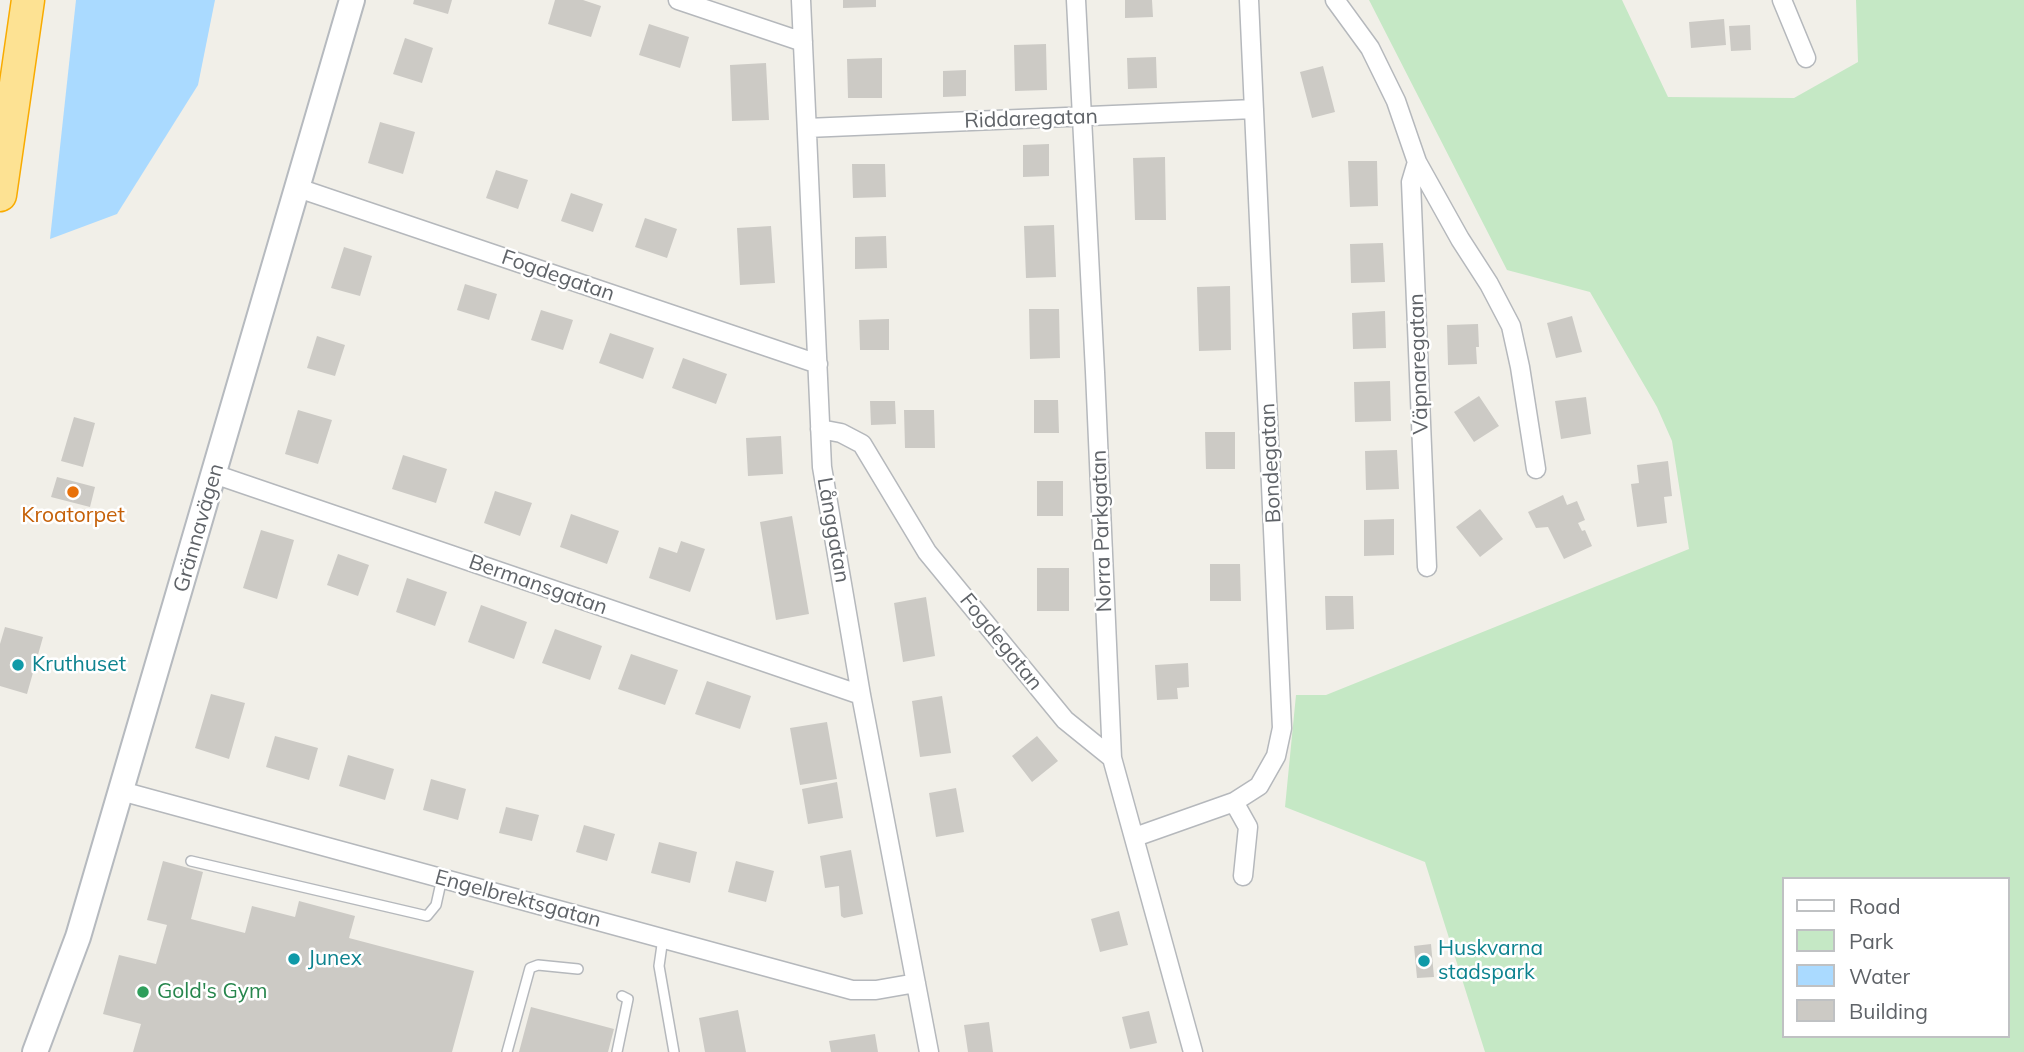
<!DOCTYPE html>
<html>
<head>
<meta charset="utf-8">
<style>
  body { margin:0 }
  #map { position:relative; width:2024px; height:1052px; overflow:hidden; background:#f1efe8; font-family:Mulish,sans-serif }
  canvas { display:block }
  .legend { position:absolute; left:1782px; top:877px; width:228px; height:161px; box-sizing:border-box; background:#fff; border:2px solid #bfc1c3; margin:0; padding:9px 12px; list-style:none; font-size:21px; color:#5f6368 }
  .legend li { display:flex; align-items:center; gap:14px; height:35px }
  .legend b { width:35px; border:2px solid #bfc1c3 }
</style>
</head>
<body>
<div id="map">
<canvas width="2024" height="1052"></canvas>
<ul class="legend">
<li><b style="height:9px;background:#fff"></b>Road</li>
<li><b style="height:19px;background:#c5e8c5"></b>Park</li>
<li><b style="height:19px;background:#aadaff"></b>Water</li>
<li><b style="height:19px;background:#cccac5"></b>Building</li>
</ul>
</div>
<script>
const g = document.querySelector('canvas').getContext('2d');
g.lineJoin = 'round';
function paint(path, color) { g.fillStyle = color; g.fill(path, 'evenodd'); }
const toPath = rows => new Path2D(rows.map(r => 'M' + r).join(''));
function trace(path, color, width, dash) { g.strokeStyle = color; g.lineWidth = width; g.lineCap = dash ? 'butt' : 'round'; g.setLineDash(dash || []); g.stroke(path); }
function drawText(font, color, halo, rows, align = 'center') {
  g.font = font + ' Mulish,sans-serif'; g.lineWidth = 5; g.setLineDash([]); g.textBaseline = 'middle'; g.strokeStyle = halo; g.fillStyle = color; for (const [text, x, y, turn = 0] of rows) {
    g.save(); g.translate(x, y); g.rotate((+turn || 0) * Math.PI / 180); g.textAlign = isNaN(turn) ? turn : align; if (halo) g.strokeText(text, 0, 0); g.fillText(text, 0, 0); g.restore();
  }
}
const green = toPath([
  [1369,0,1622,0,1668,97,1794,98,1858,62,1856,0,2024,0,2024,1052,1485,1052,1425,862,1285,807,1296,695,1326,695,1689,549,1672,441,1657,407,1590,292,1507,270],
  [1784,879,2008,879,2008,1036,1784,1036]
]);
const water = toPath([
  [76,0,215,0,198,85,117,214,50,239]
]);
const building = toPath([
  [414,0,452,0,448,14,413,4],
  [555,0,583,0,601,6,591,37,548,24],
  [843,0,876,0,876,7,843,8],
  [1125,0,1152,0,1153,17,1125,18],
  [1724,19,1726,45,1691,48,1689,22],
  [649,24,689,37,680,68,639,55],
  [1750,25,1751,50,1731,51,1729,26],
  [405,38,433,48,422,83,393,74],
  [1046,44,1047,90,1015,91,1014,45],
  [1156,57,1157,88,1128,89,1127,58],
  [882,58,882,98,848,98,847,59],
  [766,63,769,120,732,121,730,65],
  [1323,66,1335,112,1312,118,1300,72],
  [966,70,966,96,943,97,943,71],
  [380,122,415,132,403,174,368,163],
  [1049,144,1049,176,1023,177,1023,145],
  [1165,157,1166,220,1135,220,1133,158],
  [1348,161,1377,161,1378,206,1350,207],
  [852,164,885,164,886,197,853,198],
  [496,170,528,180,518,209,486,198],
  [571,193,603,204,593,232,561,221],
  [645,218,677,229,667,258,635,247],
  [1054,225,1056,277,1026,278,1024,226],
  [771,226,775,283,740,285,737,228],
  [886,236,887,268,855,269,855,237],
  [1383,243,1385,282,1351,283,1350,244],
  [344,247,372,256,360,296,331,288],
  [465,284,497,294,489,320,457,310],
  [1230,286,1231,350,1199,351,1197,287],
  [1029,309,1059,309,1060,358,1030,359],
  [541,310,573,320,563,350,531,340],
  [1385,311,1386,348,1353,349,1352,313],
  [1572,316,1582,352,1556,358,1547,323],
  [889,319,889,350,860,350,859,320],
  [1478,324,1479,347,1476,347,1477,364,1448,365,1447,325],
  [610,333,654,348,643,379,599,363],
  [317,336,345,345,335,376,307,368],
  [683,358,727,374,716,404,672,388],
  [1390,381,1391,421,1355,422,1354,382],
  [1479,396,1499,426,1474,442,1454,412],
  [1586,397,1591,434,1561,439,1555,401],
  [1034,400,1058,400,1059,433,1034,433],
  [870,401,895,401,896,424,871,425],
  [298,410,332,420,318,464,285,454],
  [904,410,934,410,935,448,905,448],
  [74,417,95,423,83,467,61,461],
  [1205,432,1235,432,1235,469,1206,469],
  [781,436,783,474,748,476,746,438],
  [1397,450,1399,489,1366,490,1365,451],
  [403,455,447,469,436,503,392,489],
  [1668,461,1672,496,1664,497,1667,523,1637,527,1631,484,1639,483,1637,465],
  [57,477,95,487,90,507,51,497],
  [1037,481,1063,481,1063,516,1037,516],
  [495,491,532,503,520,536,484,523],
  [1563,495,1567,505,1577,501,1585,520,1578,523,1582,531,1585,530,1592,546,1564,559,1548,527,1536,528,1528,512],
  [1480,509,1503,539,1480,557,1456,527],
  [571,514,619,531,607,564,560,547],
  [792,516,809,614,776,620,760,522],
  [1394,519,1394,555,1364,556,1364,520],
  [261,530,294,540,277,599,243,588],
  [681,541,705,549,690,592,649,578,659,547,677,553],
  [338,554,369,565,358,596,327,585],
  [1210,564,1240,564,1241,601,1210,601],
  [1037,568,1069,568,1069,611,1037,611],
  [407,578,447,592,435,626,396,612],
  [1325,596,1353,596,1354,629,1326,630],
  [926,597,935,656,903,662,894,603],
  [481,605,527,622,514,659,468,642],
  [5,627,43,637,27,694,0,686,0,644],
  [555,629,602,646,590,680,542,663],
  [631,654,678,670,665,705,618,689],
  [1188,663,1189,687,1177,688,1178,699,1157,700,1155,665],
  [707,681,751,696,740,729,695,714],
  [211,694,245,703,229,759,195,748],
  [942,696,951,753,920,757,912,701],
  [827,722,837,779,800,785,790,728],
  [275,736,318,748,309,780,266,767],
  [1037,736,1058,761,1032,782,1012,756],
  [348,755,394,769,385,800,339,786],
  [431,779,466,789,458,820,423,810],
  [837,782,843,818,808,824,802,789],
  [956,788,964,832,936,837,929,793],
  [506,807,539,815,532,841,499,833],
  [584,825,615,834,607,861,576,852],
  [659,842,697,852,690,883,651,873],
  [851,850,863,914,844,918,841,916,839,886,825,888,820,856],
  [163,861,203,872,191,919,245,933,252,906,295,917,299,901,355,916,349,938,474,971,452,1052,133,1052,141,1024,103,1014,119,955,156,964,167,925,147,920],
  [736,861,774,871,766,902,728,892],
  [1119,911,1128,945,1100,952,1091,919],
  [1431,944,1434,977,1417,978,1414,946],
  [531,1007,614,1029,608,1052,519,1052],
  [738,1010,746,1052,705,1052,699,1018],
  [1149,1011,1157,1043,1130,1049,1122,1017],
  [989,1022,993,1052,968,1052,964,1025],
  [875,1034,878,1052,831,1052,829,1041]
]);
const service = toPath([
  [191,861,427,916,436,905,442,878],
  [663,938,659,966,674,1052],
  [507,1052,530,968,538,965,578,969],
  [617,1052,628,999,622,996]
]);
const minor = toPath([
  [678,0,803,42],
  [801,0,822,467,861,695,929,1052],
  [1076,0,1095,372,1112,758,1193,1052],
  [1335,0,1370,48,1396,101,1417,162,1460,239,1489,284,1511,326,1520,367,1536,469],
  [1782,0,1806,58],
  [807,128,1254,109],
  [1417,162,1411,182,1427,567],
  [298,188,818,364],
  [820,429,841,433,862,444,927,552,1065,720,1112,758],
  [214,474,861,695],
  [121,791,852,990,876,990,916,983],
  [1234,802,1248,827,1243,876],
  [1135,837,1234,802,1259,786,1276,756,1282,728,1249,0]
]);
const secondary = toPath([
  [35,1052,78,937,352,0]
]);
const motorway = toPath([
  [0,195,28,0]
]);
const markers = [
  [73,492,7,"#e8710a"],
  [18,665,7,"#0f9aa8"],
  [294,959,7,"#0f9aa8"],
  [1424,961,7,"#0f9aa8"],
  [143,992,7,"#2e9e5b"]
];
const streetNames = [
  ["Riddaregatan",1031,119,-2],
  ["Fogdegatan",558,276,19],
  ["Väpnaregatan",1419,364,-92],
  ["Bondegatan",1271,463,-93],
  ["Grännavägen",199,528,-74],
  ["Långgatan",833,530,80],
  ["Norra Parkgatan",1102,531,-92],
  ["Bermansgatan",538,585,19],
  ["Fogdegatan",1001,642,51],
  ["Engelbrektsgatan",518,899,15]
];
const foodNames = [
  ["Kroatorpet",73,516]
];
const cultureNames = [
  ["Kruthuset",32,665],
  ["Huskvarna",1438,949],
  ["stadspark",1438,973],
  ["Junex",308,959]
];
const leisureNames = [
  ["Gold's Gym",157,992]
];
paint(green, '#c5e8c5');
paint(water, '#aadaff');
paint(building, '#cccac5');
trace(service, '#b5b8bc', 12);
trace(minor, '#b5b8bc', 21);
trace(secondary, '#b6babf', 28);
trace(motorway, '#f9ab00', 35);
trace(service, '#fff', 9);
trace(minor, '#fff', 18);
trace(secondary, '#fff', 24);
trace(motorway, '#fde293', 32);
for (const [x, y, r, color] of markers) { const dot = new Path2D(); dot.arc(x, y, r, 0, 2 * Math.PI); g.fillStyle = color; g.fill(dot); trace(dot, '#fff', 2.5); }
drawText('21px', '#5f6368', '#fff', streetNames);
drawText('21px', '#c56008', '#fff', foodNames);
drawText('21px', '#0d838f', '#fff', cultureNames, 'left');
drawText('21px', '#27864d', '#fff', leisureNames, 'left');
</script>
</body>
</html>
